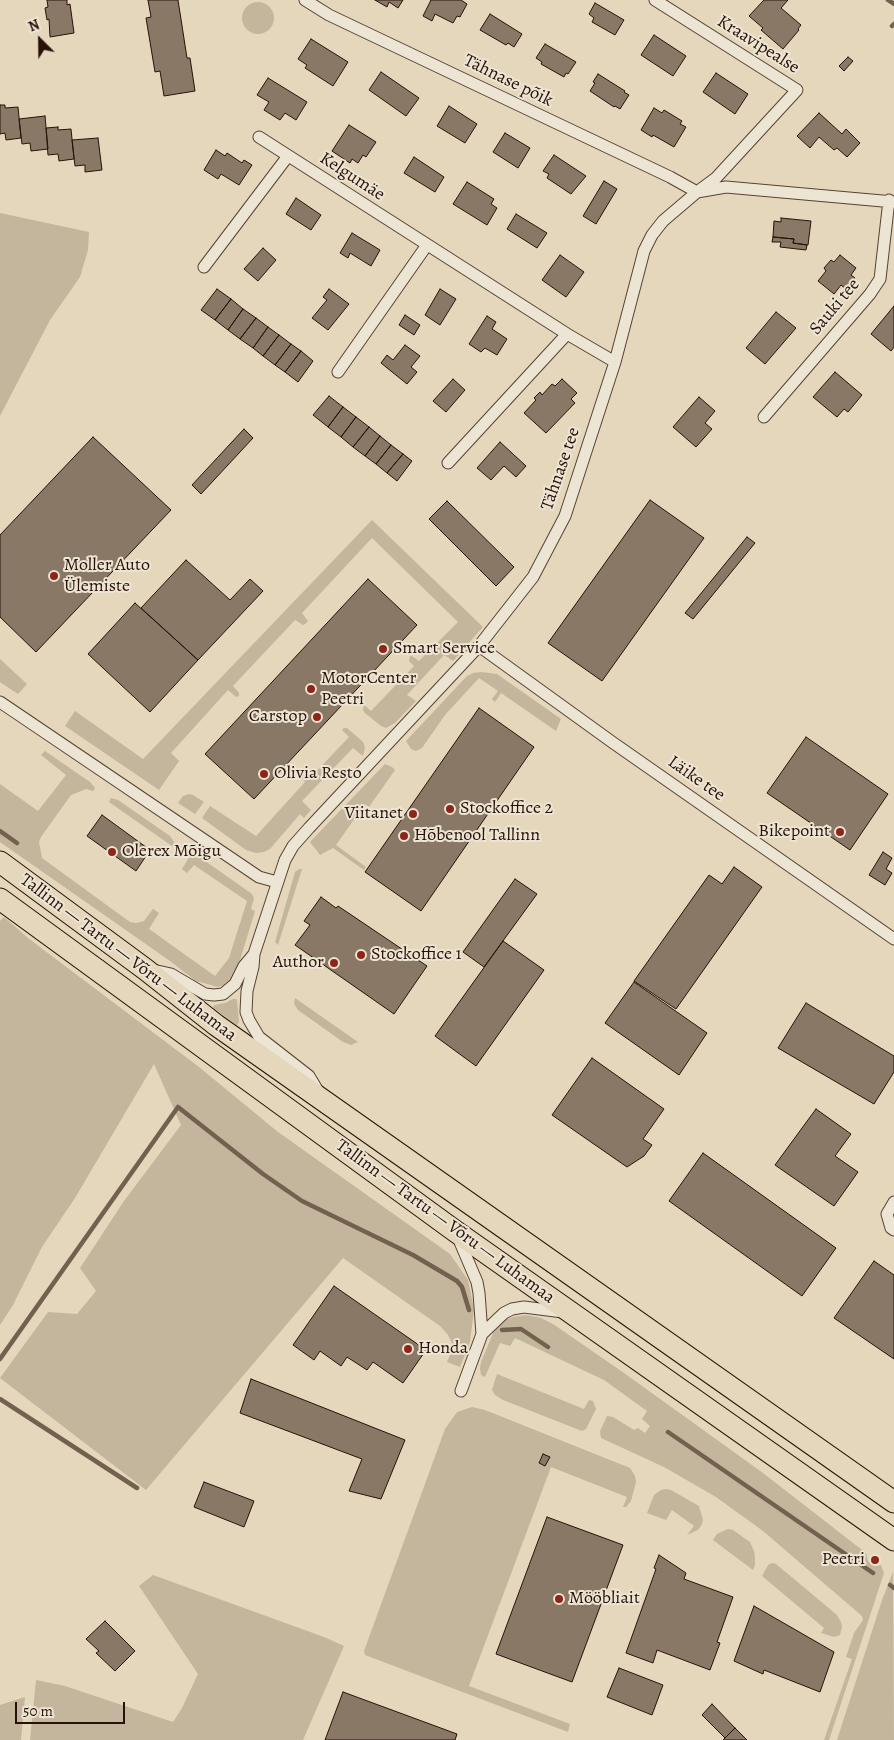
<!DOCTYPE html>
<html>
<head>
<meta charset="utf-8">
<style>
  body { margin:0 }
  #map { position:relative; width:894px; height:1740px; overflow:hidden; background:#e4d7bc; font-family:Alegreya,serif }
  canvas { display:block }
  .north { position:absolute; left:15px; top:15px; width:50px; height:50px; -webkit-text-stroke:4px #ede5d3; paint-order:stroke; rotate:337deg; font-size:14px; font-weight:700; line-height:20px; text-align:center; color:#291108 }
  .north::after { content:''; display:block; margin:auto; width:18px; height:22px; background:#291108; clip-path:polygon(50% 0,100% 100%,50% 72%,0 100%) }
  .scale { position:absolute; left:15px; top:1702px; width:110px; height:22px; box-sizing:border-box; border:2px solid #291108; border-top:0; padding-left:6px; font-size:15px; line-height:18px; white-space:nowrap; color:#291108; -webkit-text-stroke:4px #ede5d3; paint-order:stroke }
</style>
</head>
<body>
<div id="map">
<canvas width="894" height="1740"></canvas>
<div class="north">N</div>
<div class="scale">50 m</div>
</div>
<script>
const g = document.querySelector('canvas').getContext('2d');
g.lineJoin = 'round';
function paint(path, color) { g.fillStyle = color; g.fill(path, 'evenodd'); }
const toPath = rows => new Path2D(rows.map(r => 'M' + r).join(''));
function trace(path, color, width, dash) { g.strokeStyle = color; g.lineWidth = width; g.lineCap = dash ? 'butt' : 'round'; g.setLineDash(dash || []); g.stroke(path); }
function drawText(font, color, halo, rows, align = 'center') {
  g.font = font + ' Alegreya,serif'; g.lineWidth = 4; g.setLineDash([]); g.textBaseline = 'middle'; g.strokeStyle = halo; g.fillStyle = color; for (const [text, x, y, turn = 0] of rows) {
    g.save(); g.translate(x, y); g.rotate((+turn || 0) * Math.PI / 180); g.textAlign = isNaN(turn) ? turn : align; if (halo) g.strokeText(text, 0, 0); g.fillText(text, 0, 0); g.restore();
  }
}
const green = toPath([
  '242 18a16 16 0 1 1 32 0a16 16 0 1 1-32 0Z',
  [0,213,89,232,88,250,80,277,50,320,0,416],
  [372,520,483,627,453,661,444,655,407,695,416,701,395,723,386,728,381,726,365,713,363,710,364,705,371,711,414,666,409,661,410,656,412,656,419,661,458,622,372,538,302,613,308,621,305,624,303,625,295,620,233,686,239,693,239,696,236,697,228,690,171,753,179,761,159,790,65,726,75,711,143,759],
  [0,659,27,684,18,694,0,682],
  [481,672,497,674,561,719,556,731,501,693,495,702,492,699,498,691,479,678,445,715,422,748,416,751,411,749,406,741,467,676,473,673],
  [344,728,347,728,363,742,365,747,363,756,353,748,302,801,311,810,304,818,300,814,270,849,264,852,256,853,246,850,202,818,210,806,256,836,305,782,299,775,300,773,303,772,310,778,349,737,342,730],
  [45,751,90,782,95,788,93,791,86,789,71,795,41,837,39,842,42,858,130,922,136,923,144,921,153,909,159,913,149,929,215,976,229,958,247,901,194,865,187,873,182,869,190,856,201,858,252,894,254,898,251,909,255,911,237,970,232,979,224,985,218,987,196,981,170,961,0,842,0,784,38,811,66,775,41,755],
  [385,764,392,767,395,770,369,807,365,804,336,845,366,867,364,870,333,848,320,855,310,842],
  [189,794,193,795,204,802,195,814,178,803,183,796],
  [111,798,118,800,170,836,176,845,172,846,109,802],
  [299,869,302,869,278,945,275,942,295,872],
  [4,917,28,938,199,1067,278,1132,450,1254,468,1280,474,1309,470,1342,460,1367,447,1362,452,1350,452,1343,448,1335,440,1326,343,1258,146,1490,0,1378,48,1312,77,1314,96,1291,80,1268,124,1201,181,1125,154,1064,75,1198,42,1247,13,1305,0,1325,0,921],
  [295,998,358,1042,351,1045,343,1042,298,1010,294,1004],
  [233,999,236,999,237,1000,239,1022,237,1025,213,1008,214,1005,225,1003],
  [526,1315,541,1318,553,1324,624,1373,763,1473,866,1553,868,1561,877,1566,881,1565,884,1573,829,1740,824,1740,852,1659,846,1657,854,1633,863,1620,862,1616,763,1531,716,1497,664,1467,601,1438,600,1431,607,1416,613,1417,634,1430,638,1428,645,1433,650,1426,642,1419,647,1411,604,1380,515,1338,510,1346,500,1343,485,1377,481,1375,480,1368,481,1362,494,1331,505,1320,513,1317],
  [497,1374,584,1409,589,1400,593,1401,596,1409,586,1429,582,1431,503,1400,495,1395,492,1390],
  [472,1407,485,1410,630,1468,635,1476,636,1482,631,1501,626,1507,623,1507,627,1497,551,1467,469,1686,570,1724,568,1732,365,1655,364,1651,445,1429,457,1412],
  [666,1489,671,1490,699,1506,703,1520,701,1526,698,1530,687,1535,694,1526,672,1510,666,1520,647,1513,654,1495,661,1490],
  [728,1529,733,1530,750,1542,754,1551,755,1557,755,1565,753,1570,713,1540,717,1534],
  [772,1563,776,1564,837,1615,841,1622,842,1627,840,1635,834,1637,821,1633,824,1628,762,1576,768,1565],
  [893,1572,894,1740,837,1740,882,1600],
  [153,1575,324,1637,344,1646,303,1740,30,1740,36,1680,65,1686,173,1722,182,1708,198,1674,139,1586],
  [25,1697,21,1740,0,1740,0,1705]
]);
const stream = toPath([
  [888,0,894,4],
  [892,26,894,24],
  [0,831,17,843],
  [502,1330,521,1329,548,1347],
  [0,1359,178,1107,263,1174,302,1201,413,1255,457,1281,462,1287,469,1310],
  [0,1399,137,1488],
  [668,1432,873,1573],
  [890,1585,894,1588]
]);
const building = toPath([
  [47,0,67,0,67,5,70,4,74,33,50,37,49,19,47,20,45,8,48,7,47,0],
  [148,0,178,0,187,58,190,58,195,91,164,96,160,71,155,72,146,18,151,17,148,0],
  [375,0,403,0,398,8,389,2,387,7,375,0],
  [431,0,461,0,467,4,460,17,457,16,453,23,435,14,432,21,423,16,431,0],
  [764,0,788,0,781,8,801,25,798,29,799,30,783,49,761,30,763,28,749,16,764,0],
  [595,3,624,20,615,35,592,22,594,18,589,14,595,3],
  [490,14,522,34,514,47,508,43,506,45,480,30,490,14],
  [654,35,686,56,673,76,641,55,654,35],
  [311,39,348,62,333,86,305,68,307,65,298,59,311,39],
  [545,44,576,62,568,74,566,73,564,77,541,64,542,62,536,58,545,44],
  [848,57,853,61,844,71,839,66,848,57],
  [381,72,419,98,406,116,369,90,381,72],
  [716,73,748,94,735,114,703,92,716,73],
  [598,74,625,91,624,92,629,95,620,109,615,106,614,107,590,91,595,83,593,82,598,74],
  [268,78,307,102,296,120,285,113,280,120,264,110,269,102,257,95,268,78],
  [0,105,5,105,5,108,18,107,21,138,6,140,5,133,0,134,0,105],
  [449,106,477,124,465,143,437,126,449,106],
  [654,108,662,113,664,110,682,121,680,124,686,127,674,147,653,135,652,137,641,130,654,108],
  [819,113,842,134,846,129,860,143,847,157,837,148,834,150,819,137,810,148,797,136,819,113],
  [45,116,48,149,31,151,30,143,22,144,19,119,45,116],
  [349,125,376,142,366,157,363,155,358,163,352,159,350,163,332,151,349,125],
  [58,127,58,130,71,129,74,159,59,161,58,154,48,155,46,128,58,127],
  [505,133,530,148,518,168,493,152,505,133],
  [98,138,102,170,85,172,85,165,75,166,72,140,98,138],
  [216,150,225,156,227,153,242,163,244,160,252,165,239,185,221,174,218,179,204,170,216,150],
  [554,155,586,176,571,194,547,178,549,174,543,171,554,155],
  [414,157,444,177,435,192,404,173,414,157],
  [604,181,617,189,596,224,583,216,604,181],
  [467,182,494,199,491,204,497,208,487,225,453,204,467,182],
  [296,198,321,215,311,230,286,214,296,198],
  [516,214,547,233,537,248,507,229,516,214],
  [781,218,811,221,808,245,793,243,794,239,773,237,774,221,781,222,781,218],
  [352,233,380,250,371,266,350,253,348,258,340,253,352,233],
  [773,237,794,239,793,243,807,245,806,250,780,247,781,242,772,242,773,237],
  [263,248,276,260,258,281,244,269,263,248],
  [560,255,584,272,566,297,542,280,560,255],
  [840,255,856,268,851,275,855,278,846,289,841,285,834,294,818,281,826,271,824,268,831,260,834,262,840,255],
  [217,289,231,299,215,320,201,310,217,289],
  [329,289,349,304,328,330,312,318,327,300,323,297,329,289],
  [440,289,456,299,440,325,425,315,440,289],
  [231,299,243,309,228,330,215,320,231,299],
  [894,306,894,347,891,351,871,334,894,306],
  [243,309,256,318,240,339,228,330,243,309],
  [776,312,796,328,765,364,746,348,776,312],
  [405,315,420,325,414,335,399,325,405,315],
  [487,316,496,322,492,329,507,339,497,355,485,348,481,352,469,344,487,316],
  [256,318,268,327,253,348,240,339,256,318],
  [268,327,279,335,263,356,253,348,268,327],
  [279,335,291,344,275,365,263,356,279,335],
  [291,344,301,351,285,372,275,365,291,344],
  [405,345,420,356,411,367,417,372,407,384,381,363,387,355,393,360,405,345],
  [301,351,313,361,298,382,285,372,301,351],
  [835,372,862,395,848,412,844,409,837,417,813,397,835,372],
  [453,379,465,390,446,412,433,401,453,379],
  [562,379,577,393,571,399,575,403,546,433,524,413,536,400,534,398,540,392,542,395,552,384,555,386,562,379],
  [329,396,343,407,328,427,313,415,329,396],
  [699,397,715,411,705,423,712,429,696,447,673,427,699,397],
  [343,407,356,417,341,437,328,427,343,407],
  [356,417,369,427,353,447,341,437,356,417],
  [369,427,380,436,365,456,353,447,369,427],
  [244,429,253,438,201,494,192,485,244,429],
  [380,436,391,445,376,464,365,456,380,436],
  [93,437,171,510,36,652,0,617,0,535,93,437],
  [500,442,526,466,516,477,504,466,491,480,477,468,500,442],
  [391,445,403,454,387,473,376,464,391,445],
  [403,454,412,461,397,481,387,473,403,454],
  [650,500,704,538,602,681,548,643,650,500],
  [447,501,514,567,496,586,429,519,447,501],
  [747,537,755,543,693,619,685,613,747,537],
  [186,560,230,600,250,579,263,591,198,660,141,608,186,560],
  [368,579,417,625,254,799,205,754,368,579],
  [135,603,198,660,150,712,88,654,135,603],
  [479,708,534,747,421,911,365,872,479,708],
  [806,737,888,794,850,850,767,793,806,737],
  [102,815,150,850,136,871,87,836,102,815],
  [883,852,892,858,886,869,892,873,885,885,869,875,883,852],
  [734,867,762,887,676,1009,634,981,709,875,722,884,734,867],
  [515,879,537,894,484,967,463,952,515,879],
  [321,897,336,908,338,906,427,966,394,1014,295,945,310,925,304,921,321,897],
  [503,941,544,970,476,1066,435,1036,503,941],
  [634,982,707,1033,679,1075,605,1023,634,982],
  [806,1003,894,1056,894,1072,874,1104,778,1048,806,1003],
  [592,1058,664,1109,643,1139,652,1145,644,1156,627,1167,552,1115,592,1058],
  [816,1109,851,1134,835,1156,858,1172,834,1206,775,1165,816,1109],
  [703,1153,836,1248,802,1296,669,1201,703,1153],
  [874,1261,894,1275,894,1359,834,1318,874,1261],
  [334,1286,426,1350,403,1383,373,1362,367,1370,347,1357,341,1366,320,1351,314,1360,293,1345,334,1286],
  [251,1379,405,1440,381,1499,349,1491,362,1459,240,1413,251,1379],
  [543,1454,550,1457,545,1466,539,1463,543,1454],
  [204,1482,254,1501,244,1527,194,1507,204,1482],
  [547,1517,623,1545,572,1682,496,1654,547,1517],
  [659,1555,686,1573,684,1579,733,1597,717,1642,720,1643,710,1670,657,1650,653,1663,626,1653,656,1569,654,1568,659,1555],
  [754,1606,834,1652,820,1692,764,1670,763,1674,734,1661,754,1606],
  [105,1621,135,1651,115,1671,96,1653,99,1651,86,1639,105,1621],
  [619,1668,663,1685,652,1715,607,1697,619,1668],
  [343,1692,457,1734,455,1740,325,1740,343,1692],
  [712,1704,735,1728,725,1738,702,1715,712,1704],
  [735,1728,747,1740,723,1740,735,1728]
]);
const street = toPath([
  [305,0,329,15,670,177,697,192,716,178,797,90,655,0],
  [259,137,567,334,615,362],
  [204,267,288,156],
  [338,372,427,245],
  [764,417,870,294,880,279,889,200],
  [448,463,567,334],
  [479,646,612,742,894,939],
  [0,702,259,877,277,882],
  [153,970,171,974,205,994,214,995,223,994,235,984,244,966,254,954],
  [318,1091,309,1076,259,1037,249,1020,246,1012,247,991,253,967,254,954,285,860,293,846,309,828,479,646,533,577,565,516,615,362,644,251,652,235,663,221,697,192,726,187,894,202],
  [894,1202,887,1214,891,1228,894,1230],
  [457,1235,477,1282,479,1293,482,1334,461,1391],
  [482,1334,504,1313,512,1309,524,1307,563,1312]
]);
const highway = toPath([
  [0,862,145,969,216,1025,894,1502],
  [0,899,455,1231,894,1540]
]);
const markers = [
  [54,576,5,"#8f2418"],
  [383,649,5,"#8f2418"],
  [311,689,5,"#8f2418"],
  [317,717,5,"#8f2418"],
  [264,774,5,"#8f2418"],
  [450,809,5,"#8f2418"],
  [413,814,5,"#8f2418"],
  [840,832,5,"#8f2418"],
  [404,836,5,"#8f2418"],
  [112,852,5,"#8f2418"],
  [361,955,5,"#8f2418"],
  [334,963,5,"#8f2418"],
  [408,1349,5,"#8f2418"],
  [875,1560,5,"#8f2418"],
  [559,1599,5,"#8f2418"]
];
const streetNames = [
  ["Kraavipealse",758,45,32],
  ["Tähnase põik",508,81,26],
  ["Kelgumäe",352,177,33],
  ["Sauki tee",835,307,-50],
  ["Tähnase tee",561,469,-71],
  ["Läike tee",696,779,35],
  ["Tallinn — Tartu — Võru — Luhamaa",128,958,37],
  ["Tallinn — Tartu — Võru — Luhamaa",445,1222,36]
];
const poiNames = [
  ["Moller Auto",64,566],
  ["Ülemiste",64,587],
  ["Smart Service",393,649],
  ["MotorCenter",321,679],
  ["Peetri",321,700],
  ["Carstop",307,717,"right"],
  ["Olivia Resto",274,774],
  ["Stockoffice 2",460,809],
  ["Viitanet",403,814,"right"],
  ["Bikepoint",830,832,"right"],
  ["Hõbenool Tallinn",414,836],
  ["Olerex Mõigu",122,852],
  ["Stockoffice 1",371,955],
  ["Author",324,963,"right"],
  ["Honda",418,1349],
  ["Peetri",865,1560,"right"],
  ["Mööbliait",569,1599]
];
paint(green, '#c4b59d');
trace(stream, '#73604f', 4.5);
paint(building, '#8a7866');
trace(building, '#291108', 1);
trace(street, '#584235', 13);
trace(highway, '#291108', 23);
trace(street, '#ede5d3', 11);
trace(highway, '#e4d7bc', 21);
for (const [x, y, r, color] of markers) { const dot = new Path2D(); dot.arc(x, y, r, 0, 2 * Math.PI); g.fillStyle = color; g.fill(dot); trace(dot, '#ede5d3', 2); }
drawText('18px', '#291108', '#ede5d3', streetNames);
drawText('18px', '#291108', '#ede5d3', poiNames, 'left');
</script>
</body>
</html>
